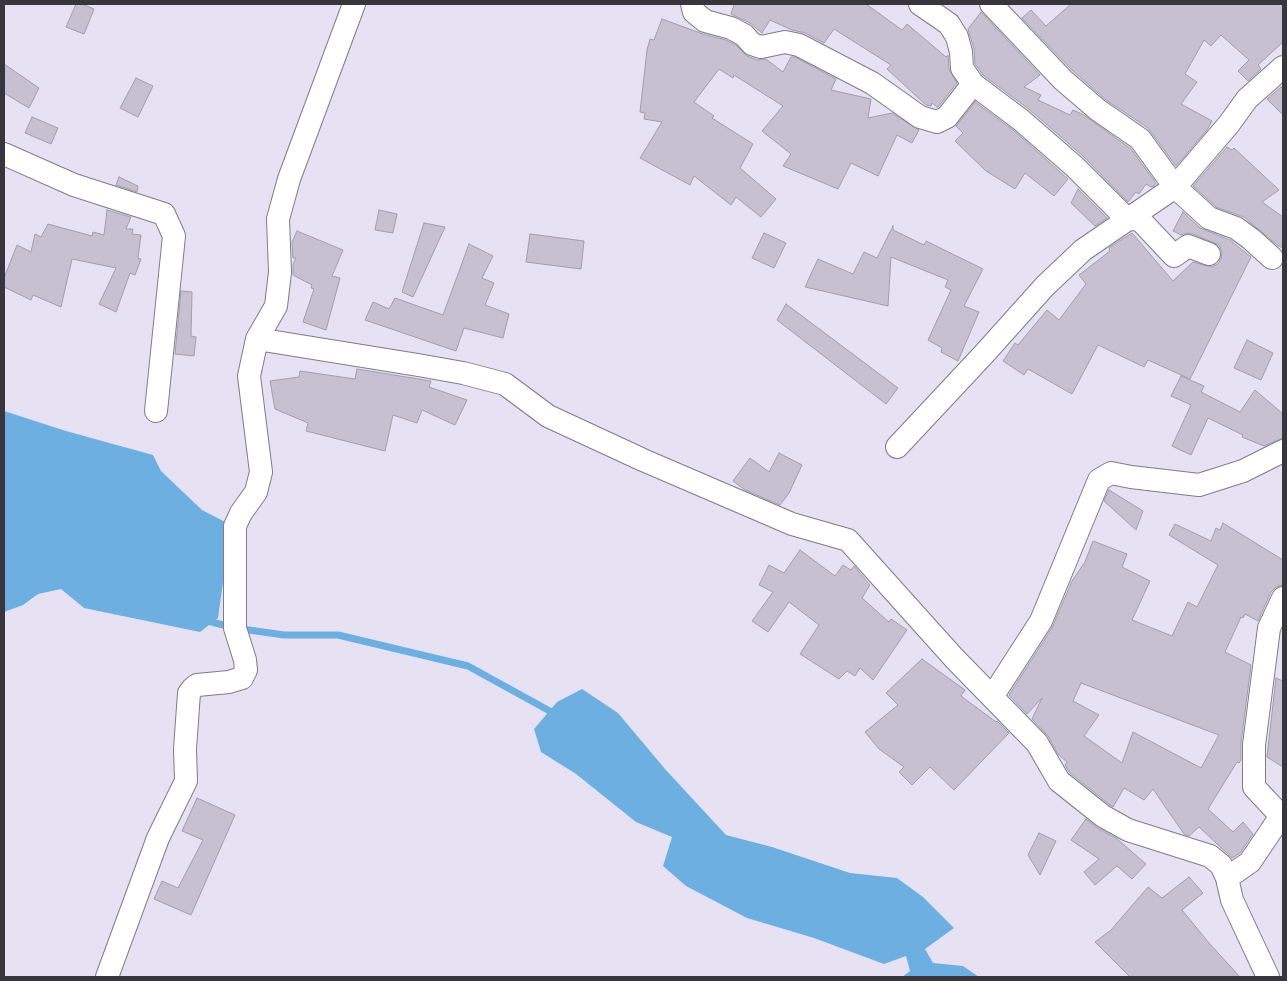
<!DOCTYPE html>
<html>
<head>
<meta charset="utf-8">
<style>
  body { margin:0 }
  #map { position:relative; width:1287px; height:981px; overflow:hidden; background:#e6e2f3; font-family:Rubik,sans-serif }
  canvas { display:block }
  .frame { position:absolute; inset:0; border:5px solid #37363d; pointer-events:none }
</style>
</head>
<body>
<div id="map">
<canvas width="1287" height="981"></canvas>
<div class="frame"></div>
</div>
<script>
const g = document.querySelector('canvas').getContext('2d');
g.lineJoin = 'round';
function paint(path, color) { g.fillStyle = color; g.fill(path, 'evenodd'); }
const toPath = rows => new Path2D(rows.map(r => 'M' + r).join(''));
function trace(path, color, width, dash) { g.strokeStyle = color; g.lineWidth = width; g.lineCap = dash ? 'butt' : 'round'; g.setLineDash(dash || []); g.stroke(path); }
const water = toPath([
  [4,411,66,431,153,455,161,471,202,510,231,525,218,618,200,632,84,608,61,589,38,594,23,605,4,612],
  [582,689,618,713,665,769,726,835,772,847,850,873,897,878,923,897,954,928,925,949,933,963,963,966,979,977,902,977,910,971,906,956,884,964,814,938,747,918,686,886,663,866,672,837,636,822,576,774,541,752,534,729,557,702]
]);
const stream = toPath([
  [204,620,235,628,284,635,338,635,468,666,557,715]
]);
const building = toPath([
  [76,4,82,4,94,9,84,34,66,27,76,4],
  [731,4,866,4,902,30,907,24,946,57,948,55,949,69,957,83,938,107,937,107,932,103,931,106,926,105,887,69,891,65,834,29,824,43,805,33,792,30,770,20,762,33,750,23,731,14,734,5,731,4],
  [1071,4,1283,4,1283,42,1258,65,1261,69,1248,81,1238,71,1249,60,1221,35,1211,46,1204,40,1185,74,1197,82,1181,104,1212,121,1207,130,1176,166,1148,128,1106,100,1072,70,1022,18,1031,10,1046,26,1071,4],
  [981,12,1040,75,1024,87,1041,95,1038,100,1070,115,1073,110,1084,115,1131,149,1156,183,1154,186,1151,187,1146,184,1139,194,1136,192,1128,202,1084,157,1030,110,983,75,975,64,974,49,968,29,981,12],
  [662,19,703,34,726,40,736,45,747,56,757,60,766,59,783,72,791,57,795,57,836,79,831,90,871,99,868,118,892,113,919,130,912,143,897,135,878,176,851,163,838,189,783,166,791,154,762,131,783,106,734,75,733,78,719,69,694,102,714,116,712,118,753,144,740,168,776,199,761,217,736,197,731,205,694,176,690,185,640,158,662,122,644,119,645,113,640,112,647,50,650,39,654,40,662,19],
  [4,64,39,88,29,108,4,93,4,64],
  [136,78,153,86,138,117,120,108,136,78],
  [1281,87,1283,89,1283,115,1267,99,1281,87],
  [975,102,1013,130,1068,179,1054,196,1025,173,1015,189,986,171,955,141,963,133,956,126,975,102],
  [32,117,58,128,51,144,25,133,32,117],
  [1227,147,1232,150,1234,148,1279,190,1262,202,1283,217,1283,248,1277,245,1244,217,1216,207,1193,186,1227,147],
  [119,177,138,186,137,192,116,185,119,177],
  [1078,189,1107,218,1095,226,1071,203,1078,189],
  [107,210,131,217,126,229,133,229,132,234,141,235,138,258,141,259,135,275,130,273,116,312,99,304,116,268,72,259,61,307,33,295,31,300,4,287,4,278,17,245,31,252,35,234,41,237,48,224,92,236,93,232,104,235,107,210],
  [379,210,397,214,393,233,375,230,379,210],
  [1183,212,1200,228,1230,240,1251,257,1190,379,1148,360,1144,367,1098,345,1072,394,1028,369,1024,375,1003,361,1015,343,1018,345,1047,310,1059,320,1086,284,1079,275,1110,251,1109,249,1110,247,1132,233,1173,281,1193,262,1211,267,1218,264,1221,259,1222,252,1219,245,1193,234,1187,233,1181,235,1173,231,1183,212],
  [424,223,445,227,413,297,402,292,424,223],
  [893,226,893,230,924,245,926,241,983,269,964,306,979,312,958,361,941,352,942,348,928,340,951,290,945,287,948,280,891,257,888,306,805,287,818,259,853,274,864,252,877,258,893,226],
  [297,231,343,250,332,276,340,278,326,330,303,322,314,289,311,288,312,285,293,275,293,264,296,258,293,258,292,242,297,231],
  [764,233,786,243,774,268,752,258,764,233],
  [530,234,584,241,581,269,526,262,530,234],
  [469,244,493,256,482,278,494,283,485,305,509,314,503,338,464,328,456,351,365,320,373,302,389,309,395,298,443,315,469,244],
  [181,291,192,292,191,336,196,337,194,356,175,354,181,291],
  [786,304,898,388,886,404,777,320,786,304],
  [1247,340,1273,353,1261,380,1234,368,1247,340],
  [357,369,431,381,429,387,467,400,455,425,422,410,417,423,393,415,385,451,306,431,308,423,275,409,270,381,299,377,300,371,355,379,357,369],
  [1181,376,1204,386,1201,392,1240,412,1255,390,1283,414,1283,438,1264,446,1242,437,1243,435,1208,418,1191,455,1172,446,1191,405,1171,396,1181,376],
  [779,453,802,465,789,493,780,505,745,490,733,481,750,458,769,472,779,453],
  [1109,490,1143,511,1136,530,1104,501,1109,490],
  [1223,523,1283,560,1283,585,1276,587,1271,592,1258,621,1245,614,1243,618,1241,617,1225,652,1251,665,1241,743,1241,760,1239,763,1237,762,1208,809,1233,832,1243,822,1253,834,1240,853,1232,858,1199,827,1189,836,1184,834,1153,789,1144,800,1124,788,1113,807,1110,805,1069,772,1065,765,1067,762,1058,754,1048,736,1032,719,1042,698,1027,714,1009,695,1052,628,1072,581,1085,562,1093,541,1127,554,1122,567,1150,581,1132,620,1172,636,1188,602,1197,607,1218,565,1169,535,1175,524,1211,541,1216,528,1220,530,1223,523],
  [1081,683,1219,735,1201,768,1133,732,1122,763,1084,736,1099,715,1073,701,1081,683],
  [800,550,835,576,843,565,851,570,854,566,870,585,862,598,889,622,891,619,907,630,873,680,860,668,855,676,847,671,839,679,800,654,819,625,789,602,768,632,752,621,773,592,759,585,769,565,784,573,800,550],
  [922,659,965,690,961,696,996,722,997,721,1009,733,954,790,930,767,912,785,899,772,904,767,879,749,865,732,898,705,886,693,922,659],
  [1276,678,1283,681,1283,767,1267,757,1276,678],
  [197,798,235,815,191,915,154,899,162,881,178,888,203,840,182,831,197,798],
  [1086,819,1096,827,1116,838,1146,864,1132,879,1117,866,1095,885,1084,872,1099,859,1071,840,1086,819],
  [1039,833,1056,841,1040,875,1028,855,1039,833],
  [1189,877,1203,893,1182,910,1209,943,1240,977,1130,977,1095,942,1111,930,1148,887,1162,898,1189,877]
]);
const street = toPath([
  [692,4,694,12,705,21,731,28,744,35,752,44,761,47,785,42,799,45,872,83,920,117,937,122,947,117,973,84],
  [920,4,949,24,957,37,961,52,962,68,973,84,1021,120,1075,167,1126,218,1140,220,1174,256,1188,246,1209,254],
  [991,4,1063,80,1098,110,1140,139,1175,187,1209,218,1236,228,1251,239,1272,258],
  [4,154,74,185,164,214,174,236,156,411],
  [257,339,418,365,463,373,505,384,548,416,643,460,792,524,848,540,954,658,1037,743,1059,781,1103,816,1128,830,1210,856,1221,865,1227,878,1232,900,1268,977],
  [897,447,984,354,1045,286,1083,250,1175,187,1229,124,1247,99,1283,67],
  [992,697,1041,621,1099,480,1111,473,1131,477,1199,485,1243,471,1283,451],
  [1281,816,1254,787,1254,745,1269,628,1283,598],
  [1227,878,1250,862,1281,816,1283,815],
  [107,977,158,838,186,781,185,749,189,693,193,688,197,685,229,682,242,678,246,670,245,660,235,628,235,526,241,513,256,492,261,472,249,376,257,339,276,306,280,272,278,219,289,179,354,4]
]);
paint(water, '#6dafe1');
trace(stream, '#6dafe1', 7);
paint(building, '#c7c0d0');
trace(building, '#a39cab', 1);
trace(street, '#7e7b8a', 24);
trace(street, '#fff', 22);
</script>
</body>
</html>
